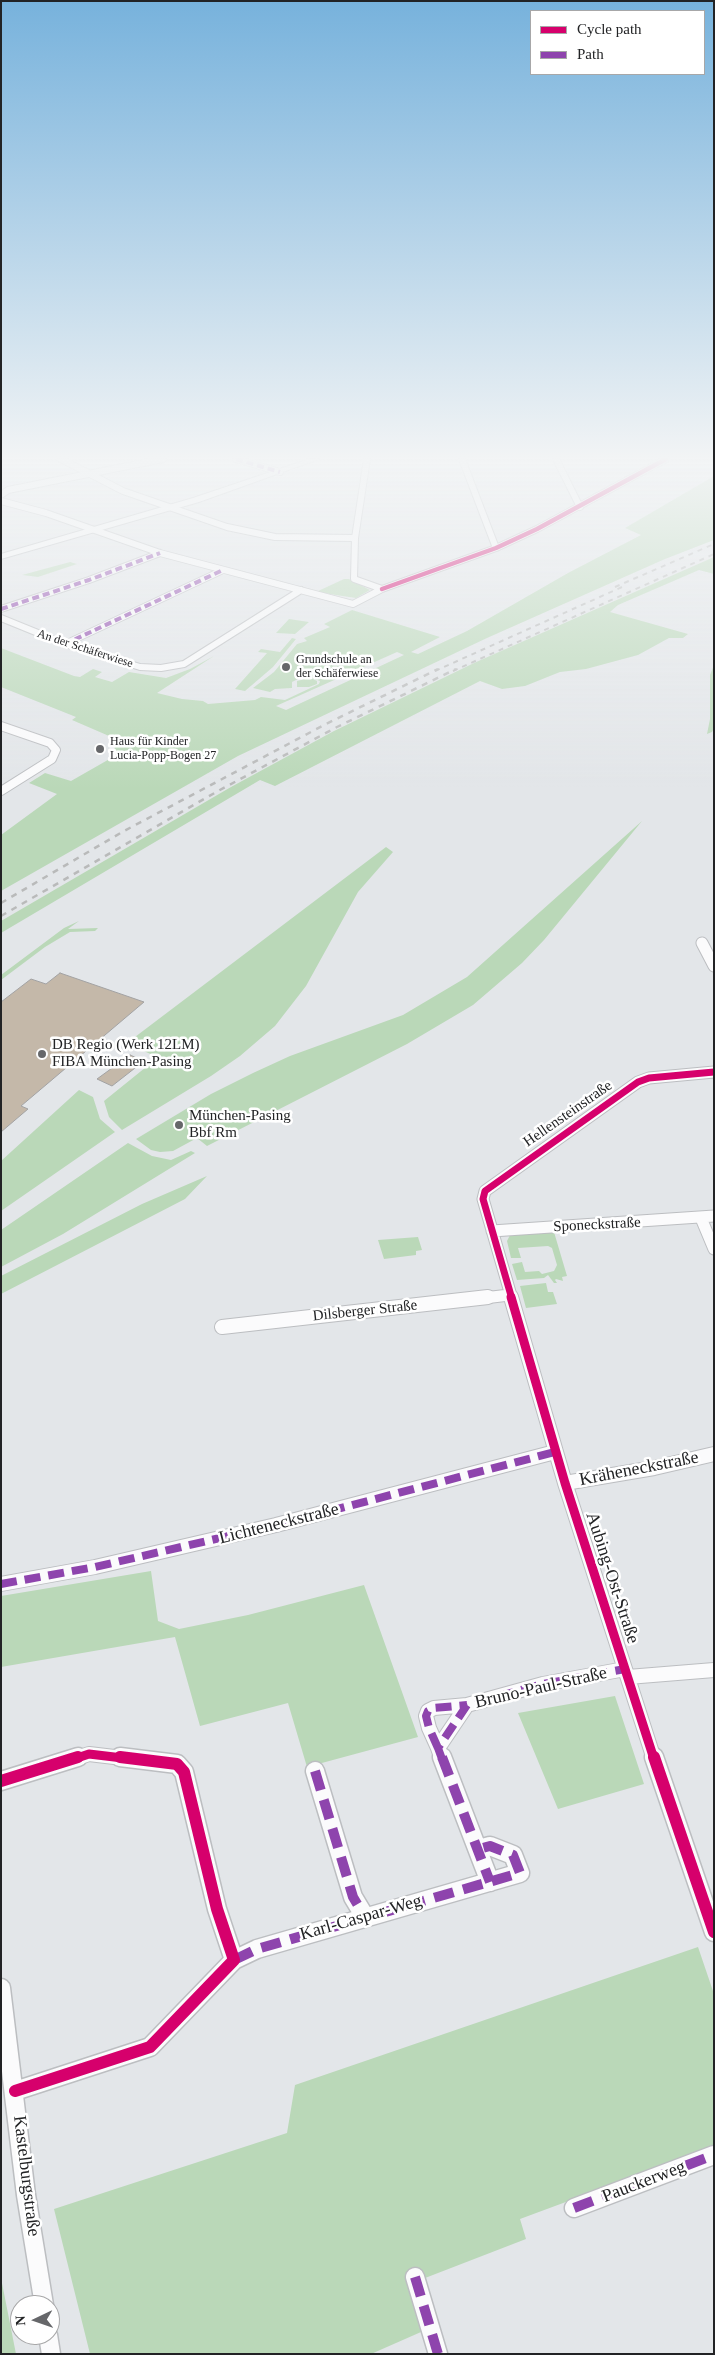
<!DOCTYPE html>
<html>
<head>
<meta charset="utf-8">
<style>
  body { margin:0 }
  #map { position:relative; width:715px; height:2355px; overflow:hidden; background:#e3e6e9; font-family:Georgia,serif }
  canvas { display:block }
  .frame { position:absolute; inset:0; border:2px solid #222325; pointer-events:none }
  .legend { position:absolute; left:530px; top:10px; width:175px; height:65px; box-sizing:border-box; background:#fff; border:1px solid #a7a7a8; margin:0; padding:6px 9px; list-style:none; font-size:15px; color:#222325 }
  .legend li { display:flex; align-items:center; gap:10px; height:25px }
  .legend b { width:25px; border:1px solid #a7a7a8 }
  .north { position:absolute; left:10px; top:2295px; width:50px; height:50px; box-sizing:border-box; background:#fff; border:1px solid #a7a7a8; border-radius:50%; rotate:267deg; font-size:14px; font-weight:700; line-height:20px; text-align:center; color:#222325 }
  .north::after { content:''; display:block; margin:auto; width:18px; height:22px; background:#66676a; clip-path:polygon(50% 0,100% 100%,50% 72%,0 100%) }
</style>
</head>
<body>
<div id="map">
<canvas width="715" height="2355"></canvas>
<div class="frame"></div>
<ul class="legend">
<li><b style="height:6px;background:#d6006c"></b>Cycle path</li>
<li><b style="height:6px;background:#8e44ad"></b>Path</li>
</ul>
<div class="north">N</div>
</div>
<script>
const g = document.querySelector('canvas').getContext('2d');
g.lineJoin = 'round';
function paint(path, color) { g.fillStyle = color; g.fill(path, 'evenodd'); }
const toPath = rows => new Path2D(rows.map(r => 'M' + r).join(''));
function trace(path, color, width, dash) { g.strokeStyle = color; g.lineWidth = width; g.lineCap = dash ? 'butt' : 'round'; g.setLineDash(dash || []); g.stroke(path); }
function drawText(font, color, halo, rows, align = 'center') {
  g.font = font + ' Georgia,serif'; g.lineWidth = 5; g.setLineDash([]); g.textBaseline = 'middle'; g.strokeStyle = halo; g.fillStyle = color; for (const [text, x, y, turn = 0] of rows) {
    g.save(); g.translate(x, y); g.rotate((+turn || 0) * Math.PI / 180); g.textAlign = isNaN(turn) ? turn : align; if (halo) g.strokeText(text, 0, 0); g.fillText(text, 0, 0); g.restore();
  }
}
const green = toPath([
  [714,476,714,540,665,559,487,638,238,756,1,891,1,835,57,794,29,783,45,773,71,781,113,757,116,739,72,720,76,717,1,687,1,648,74,676,80,677,93,669,102,672,95,677,112,682,129,672,166,678,190,669,214,656,157,693,182,699,203,701,208,704,255,700,261,697,285,700,319,684,320,681,309,677,317,681,317,684,309,687,297,687,297,681,309,678,302,677,292,682,292,688,275,689,270,692,253,688,274,672,297,644,307,641,304,638,330,627,324,624,352,610,440,637,411,652,418,654,467,631,568,573,641,535,625,528],
  [397,652,404,655,286,710,276,706],
  [714,557,714,574,699,570,618,605,610,612,688,634,683,638,669,638,638,655,586,669,560,672,525,686,502,689,480,681,275,786,260,780,1,933,1,921,231,787,334,731,474,663],
  [70,562,77,564,38,577,22,575],
  [344,579,349,579,370,590,356,598,316,592],
  [289,619,309,622,295,634,276,633],
  [292,638,296,639,273,667,245,691,235,689,267,653,258,652,261,649,280,652],
  [714,665,714,728,712,732,707,734,710,719,710,675],
  [642,821,544,940,522,963,473,1005,407,1044,207,1146,197,1138,173,1151,160,1152,151,1150,136,1139,211,1094,253,1073,290,1056,403,1015,467,977],
  [386,847,393,852,358,892,306,986,275,1026,240,1056,211,1076,122,1130,109,1117,104,1101,156,1059,155,1056,128,1044,131,1040],
  [79,921,68,929,98,928,95,931,70,932,45,947,1,980,1,975,64,928],
  [79,1090,93,1097,100,1119,115,1132,1,1211,1,1161],
  [128,1143,152,1156,171,1160,191,1151,195,1153,63,1234,1,1267,1,1230],
  [207,1176,185,1199,1,1294,1,1276,142,1204],
  [554,1232,567,1276,562,1277,563,1281,556,1279,555,1280,557,1283,554,1283,548,1275,544,1278,517,1280,512,1264,522,1262,525,1272,539,1271,542,1274,554,1271,557,1265,552,1248,548,1246,518,1248,521,1258,511,1258,507,1241,510,1235],
  [418,1237,422,1250,416,1251,416,1255,384,1259,378,1240],
  [546,1283,548,1292,553,1292,557,1304,526,1308,520,1286],
  [151,1571,158,1621,179,1629,248,1615,364,1585,418,1737,307,1767,288,1703,200,1726,175,1637,1,1667,1,1596],
  [615,1696,644,1784,558,1809,518,1713],
  [698,1947,714,1994,714,2147,520,2219,526,2239,407,2285,421,2332,371,2354,90,2354,54,2209,287,2133,295,2085],
  [1,2278,16,2354,1,2354]
]);
const building = toPath([
  [60,973,144,1002,21,1106,28,1109,1,1132,1,1002,31,979,46,984,60,973],
  [130,1055,144,1061,112,1086,97,1079,130,1055]
]);
const minorFar4 = toPath([
  [61,459,123,491,227,527,275,537,355,538],
  [236,459,280,472],
  [367,459,355,538,354,579,382,589],
  [462,459,496,548],
  [556,459,580,507],
  [1,495,8,490,163,459],
  [1,501,46,513,160,553,353,604,382,589,496,548,537,529,666,459],
  [1,609,89,580,160,553],
  [1,618,65,644,140,667,161,668,184,664,301,590],
  [65,644,223,570]
]);
const minorFar3 = toPath([
  [1,726,50,743,56,750,52,759,1,791],
  [702,942,703,944]
]);
const minorFar2 = toPath([
  [702,943,714,966],
  [701,1218,714,1249],
  [492,1231,714,1216],
  [476,1299,509,1295],
  [512,1299,483,1199,485,1191,638,1082,649,1078,714,1072]
]);
const minorFar1 = toPath([
  [511,1297,565,1483,654,1759],
  [222,1327,488,1297],
  [565,1483,654,1468,714,1454],
  [1,1584,95,1567,276,1525,555,1452],
  [628,1677,714,1670],
  [438,1748,429,1728,426,1716,428,1711,434,1708,467,1705],
  [74,1759,89,1754,131,1759],
  [442,1759,438,1748,467,1705,543,1684,625,1669]
]);
const minor = toPath([
  [442,1757,490,1882],
  [654,1757,714,1932],
  [315,1771,353,1897,365,1917],
  [1,1781,78,1757],
  [234,1960,257,1949,520,1873,513,1855,490,1846,479,1849],
  [1,1988,26,2195,44,2305],
  [15,2091,150,2047,234,1960,217,1909,184,1772,177,1764,120,1757],
  [574,2208,714,2155],
  [415,2277,438,2354],
  [48,2335,51,2354]
]);
const tertiary = toPath([
  [309,459,319,459,199,502,1,559,1,554,193,498,309,459]
]);
const railFar1 = toPath([
  [615,587,714,544],
  [435,671,622,587],
  [453,671,714,554]
]);
const rail = toPath([
  [1,903,124,831,326,724,438,669],
  [1,916,218,791,337,727,456,669]
]);
const quietFar2 = toPath([
  [236,459,280,472],
  [1,609,89,580,160,553],
  [65,644,223,570]
]);
const quietFar1 = toPath([
  [1,1584,95,1567,276,1525,555,1452],
  [438,1748,429,1728,426,1716,428,1711,434,1708,467,1705],
  [442,1759,438,1748,467,1705,543,1684,625,1669]
]);
const quiet = toPath([
  [442,1757,490,1882],
  [315,1771,353,1897,365,1917],
  [234,1960,257,1949,520,1873,513,1855,490,1846,479,1849],
  [574,2208,714,2155],
  [415,2277,438,2354]
]);
const cyclewayFar3 = toPath([
  [382,589,496,548,537,529,666,459]
]);
const cyclewayFar2 = toPath([
  [512,1299,483,1199,485,1191,638,1082,649,1078,714,1072]
]);
const cyclewayFar1 = toPath([
  [511,1297,565,1483,654,1759],
  [74,1759,89,1754,131,1759]
]);
const cycleway = toPath([
  [654,1757,714,1932],
  [1,1781,78,1757],
  [15,2091,150,2047,234,1960,217,1909,184,1772,177,1764,120,1757]
]);
const markers = [
  [286,667,5,"#66676a"],
  [100,749,5,"#66676a"],
  [42,1054,5,"#66676a"],
  [179,1125,5,"#66676a"]
];
const farStreetnames = [
  ["An der Schäferwiese",85,649,18]
];
const farPoinames = [
  ["Grundschule an",296,660],
  ["der Schäferwiese",296,674],
  ["Haus für Kinder",110,742],
  ["Lucia-Popp-Bogen 27",110,756]
];
const poiNames = [
  ["DB Regio (Werk 12LM)",52,1045],
  ["FIBA München-Pasing",52,1062],
  ["München-Pasing",189,1116],
  ["Bbf Rm",189,1133]
];
const streetNames = [
  ["Hellensteinstraße",568,1114,-35],
  ["Sponeckstraße",597,1225,-3],
  ["Dilsberger Straße",365,1311,-6]
];
const nearStreetnames = [
  ["Kräheneckstraße",639,1469,-11],
  ["Lichteneckstraße",279,1524,-14],
  ["Aubing-Ost-Straße",612,1578,72],
  ["Bruno-Paul-Straße",541,1688,-13],
  ["Karl-Caspar-Weg",361,1918,-16],
  ["Kastelburgstraße",26,2176,83],
  ["Pauckerweg",644,2182,-21]
];
paint(green, '#bad8b8');
paint(building, '#c4b8a9');
trace(building, '#a2a2a3', 1);
trace(minorFar4, '#bcbec1', 8);
trace(minorFar3, '#bcbec1', 10);
trace(minorFar2, '#bcbec1', 13);
trace(minorFar1, '#bcbec1', 16);
trace(minor, '#bcbec1', 21);
trace(tertiary, '#bcbec1', 2);
trace(minorFar4, '#fbfbfc', 6);
trace(minorFar3, '#fbfbfc', 8);
trace(minorFar2, '#fbfbfc', 11);
trace(minorFar1, '#fbfbfc', 14);
trace(minor, '#fbfbfc', 18);
paint(tertiary, '#fbfbfc');
trace(railFar1, '#b9baba', 2, [5, 5]);
trace(rail, '#b9baba', 2.5, [6, 6]);
trace(quietFar2, '#8e44ad', 4, [7, 4]);
trace(quietFar1, '#8e44ad', 8, [16, 8]);
trace(quiet, '#8e44ad', 10, [20, 10]);
trace(cyclewayFar3, '#d6006c', 4.5);
trace(cyclewayFar2, '#d6006c', 7);
trace(cyclewayFar1, '#d6006c', 9);
trace(cycleway, '#d6006c', 12);
const sky = g.createLinearGradient(0, 0, 0, 789);
sky.addColorStop(0, '#77b2dc');
sky.addColorStop(0.58, '#f2f4f5');
sky.addColorStop(1, '#f2f4f500');
g.fillStyle = sky;
g.fillRect(0, 0, 715, 789);
for (const [x, y, r, color] of markers) { const dot = new Path2D(); dot.arc(x, y, r, 0, 2 * Math.PI); g.fillStyle = color; g.fill(dot); trace(dot, '#fff', 2); }
drawText('12px', '#222325', '#fff', farStreetnames);
drawText('12px', '#222325', '#fff', farPoinames, 'left');
drawText('15px', '#222325', '#fff', poiNames, 'left');
drawText('15px', '#222325', '#fff', streetNames);
drawText('18px', '#222325', '#fff', nearStreetnames);
</script>
</body>
</html>
